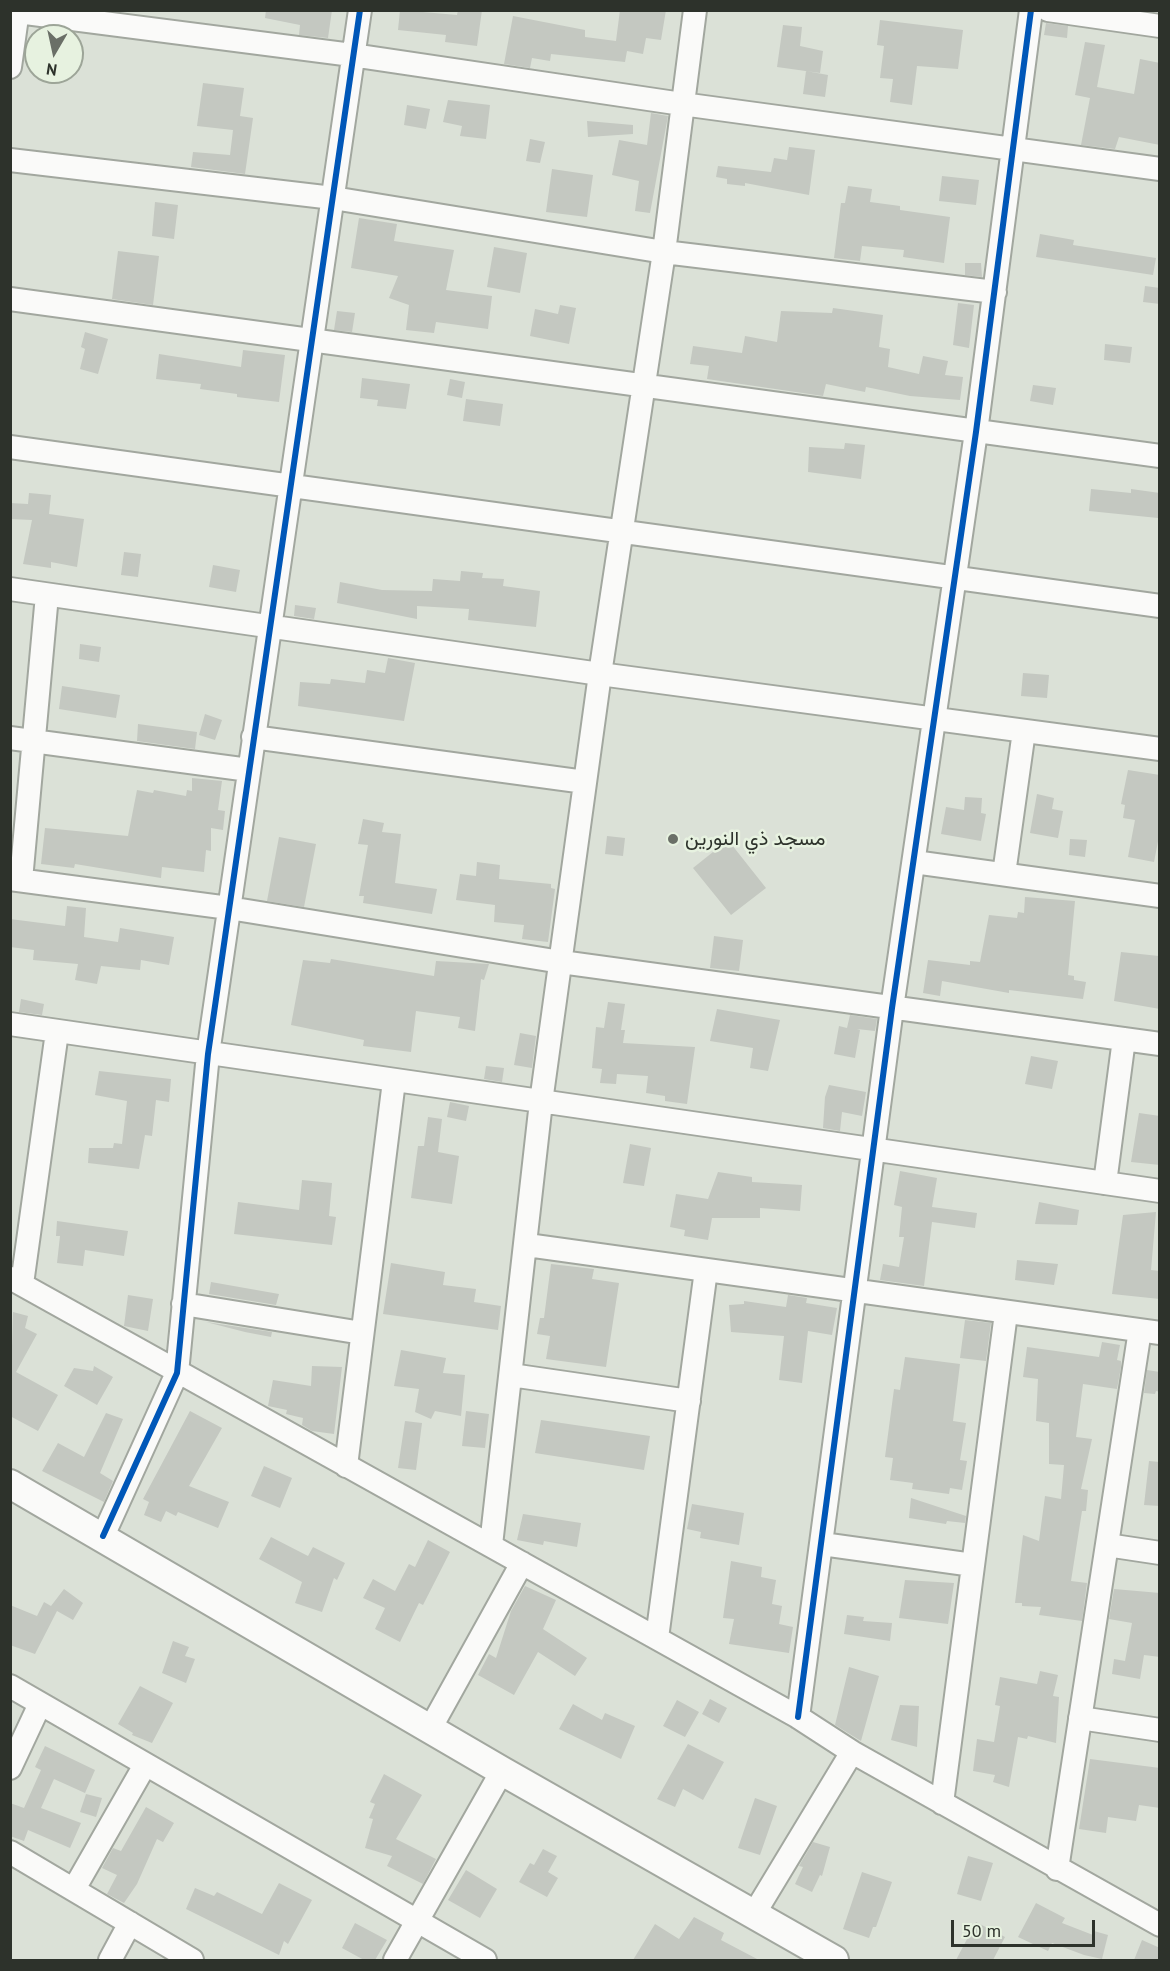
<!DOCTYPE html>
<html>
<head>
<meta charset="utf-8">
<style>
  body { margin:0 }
  #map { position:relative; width:1170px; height:1971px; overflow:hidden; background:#dbe1d7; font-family:"PT Sans",sans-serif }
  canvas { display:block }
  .frame { position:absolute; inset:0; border:12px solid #2d322b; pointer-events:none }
  .north { position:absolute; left:24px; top:24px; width:60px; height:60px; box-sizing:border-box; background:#e7f2e0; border:2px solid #9da598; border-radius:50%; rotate:189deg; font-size:16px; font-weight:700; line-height:24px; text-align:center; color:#2d322b }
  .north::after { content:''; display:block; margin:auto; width:21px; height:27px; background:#6a6f67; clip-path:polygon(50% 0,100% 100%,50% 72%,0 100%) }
  .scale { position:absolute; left:951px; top:1920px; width:144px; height:27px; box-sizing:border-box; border:3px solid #2d322b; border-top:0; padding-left:8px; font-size:18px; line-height:21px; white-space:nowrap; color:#2d322b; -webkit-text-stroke:4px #e7f2e0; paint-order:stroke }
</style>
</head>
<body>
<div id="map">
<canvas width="1170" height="1971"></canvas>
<div class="frame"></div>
<div class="north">N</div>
<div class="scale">50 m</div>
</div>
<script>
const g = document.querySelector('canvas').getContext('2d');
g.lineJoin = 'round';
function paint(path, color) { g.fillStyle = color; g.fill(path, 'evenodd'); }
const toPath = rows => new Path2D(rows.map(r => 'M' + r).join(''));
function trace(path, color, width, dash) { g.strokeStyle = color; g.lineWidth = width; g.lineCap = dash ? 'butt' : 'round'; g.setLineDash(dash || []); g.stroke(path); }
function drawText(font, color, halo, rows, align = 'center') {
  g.font = font + ' "PT Sans",Vazirmatn,sans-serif'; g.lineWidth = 5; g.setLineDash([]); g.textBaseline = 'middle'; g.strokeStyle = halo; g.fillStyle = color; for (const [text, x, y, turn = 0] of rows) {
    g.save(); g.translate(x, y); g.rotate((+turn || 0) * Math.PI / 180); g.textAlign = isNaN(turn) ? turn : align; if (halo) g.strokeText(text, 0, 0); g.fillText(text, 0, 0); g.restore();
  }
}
const building = toPath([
  [266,10,332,10,328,38,299,35,300,25,265,18],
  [400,10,457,15,458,10,482,10,477,46,445,42,446,35,398,30],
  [620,10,666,10,661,40,646,38,643,54,627,51,625,62,551,54,550,61,532,58,530,68,504,64,513,16,585,30,585,37,616,41],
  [880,20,963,30,958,69,917,66,912,105,890,102,893,79,880,78,884,46,877,45],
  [1046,23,1068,26,1067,38,1044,35],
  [783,25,802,27,800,46,823,51,820,73,777,67],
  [1085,42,1105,45,1097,87,1134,94,1140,59,1160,63,1160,145,1119,137,1115,149,1081,145,1090,98,1075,95],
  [806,71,828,75,825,97,803,94],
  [203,83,244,88,240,116,253,118,245,174,191,167,193,152,230,155,233,130,197,126],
  [448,100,490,105,486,139,460,136,462,126,443,122],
  [407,105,430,109,426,129,404,125],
  [651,113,668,116,650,213,635,211,639,181,612,175,619,140,647,145],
  [587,121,633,125,633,134,588,137],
  [530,139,545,142,540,163,526,161],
  [789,147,815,150,809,195,745,183,745,186,727,184,727,179,716,177,718,166,771,172,774,158,787,160],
  [552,169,593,175,587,217,546,212],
  [942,176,979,180,976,205,939,201],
  [848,186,872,189,870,202,900,206,900,210,950,217,944,263,903,257,904,250,862,246,860,261,834,258,841,203,845,203],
  [155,202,178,205,174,239,152,236],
  [359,218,397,224,394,241,454,250,446,290,492,296,488,329,436,322,434,333,406,330,409,305,389,298,398,276,351,268],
  [1040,234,1074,240,1073,245,1156,258,1153,275,1036,257],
  [494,247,527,253,520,293,487,287],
  [118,251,159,256,153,305,112,299],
  [965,263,981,263,982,277,965,275],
  [1145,286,1160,288,1160,304,1143,302],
  [958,303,974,305,969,348,953,345],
  [560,305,576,308,569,344,530,336,535,309,558,314],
  [833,308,883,315,879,347,890,349,888,367,919,374,923,356,948,361,945,375,963,377,960,400,910,396,866,387,865,392,826,384,823,396,707,379,709,366,690,364,693,346,742,353,745,336,777,342,781,311,832,313],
  [337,311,355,313,352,332,334,330],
  [85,332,108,339,98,374,80,369,85,349,81,347],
  [1105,344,1132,347,1130,363,1104,360],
  [243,350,285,355,279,402,237,397,237,394,200,389,201,384,156,379,159,354,241,367],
  [362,378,410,384,406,409,377,406,378,400,360,398],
  [450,379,465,382,462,398,447,395],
  [1033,385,1056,388,1053,405,1030,401],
  [466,399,503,404,500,426,463,421],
  [845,443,865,445,861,479,808,472,809,447,844,449],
  [1091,489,1131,493,1131,489,1160,493,1158,518,1089,511],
  [29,493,51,495,49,514,84,519,77,567,51,562,51,568,23,564,32,520,10,519,10,503,28,504],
  [124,552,141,554,138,577,121,575],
  [213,565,240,570,236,592,209,587],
  [461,571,483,573,482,578,504,579,503,586,540,591,536,627,468,620,469,609,417,606,417,619,337,603,340,582,382,590,432,591,433,579,460,581],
  [295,605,316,608,314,619,294,616],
  [80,644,101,647,99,662,79,659],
  [388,658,415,663,404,721,298,706,300,682,330,684,331,679,365,683,367,670,385,673],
  [1023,673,1049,675,1047,698,1021,696],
  [62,686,120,695,116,718,59,709],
  [205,714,222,720,215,740,199,735],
  [138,724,197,732,195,749,137,741],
  [1128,770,1160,775,1160,831,1154,862,1128,857,1135,820,1123,818,1125,805,1121,804],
  [192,778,222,781,218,810,225,811,223,830,211,828,211,851,206,850,204,872,162,867,161,878,75,864,74,868,41,864,45,828,128,836,137,790,153,793,154,790,186,796,187,790,192,791],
  [1037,794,1054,798,1052,809,1063,811,1058,838,1030,833],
  [965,797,982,798,981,813,986,814,981,841,941,834,946,807,964,810],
  [363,819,384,823,382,832,401,834,395,883,437,889,432,914,363,903,364,896,359,896,368,845,358,844],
  [607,836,625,838,623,856,605,854],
  [279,837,316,844,304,907,267,901],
  [1070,839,1087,840,1085,857,1069,855],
  [728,840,766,888,731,915,693,868],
  [477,862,500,865,499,879,551,884,551,888,555,889,548,942,522,939,524,925,494,922,495,905,456,900,460,874,476,876],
  [1025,897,1075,901,1068,975,1074,976,1074,980,1086,982,1083,999,1009,990,1009,993,942,981,940,996,923,993,928,960,970,965,970,961,980,962,989,915,1017,918,1018,912,1024,913],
  [67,906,86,908,84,937,118,942,120,928,174,937,169,965,141,960,140,970,101,966,97,984,75,980,78,964,33,960,34,950,10,947,10,919,65,926],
  [714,936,743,940,739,971,710,968],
  [1121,952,1159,956,1160,1009,1114,1001],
  [331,959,434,976,436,961,489,964,484,980,481,979,475,1031,458,1028,460,1017,416,1011,411,1052,363,1046,364,1040,291,1025,303,960,330,963],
  [21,999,44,1004,42,1015,19,1012],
  [608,1002,625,1004,621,1030,625,1030,623,1043,695,1047,687,1104,665,1101,665,1096,646,1093,648,1076,617,1074,616,1084,600,1083,602,1069,592,1068,594,1048,596,1027,604,1028],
  [717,1009,780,1020,768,1071,750,1068,753,1048,710,1041],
  [850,1015,877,1019,875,1031,857,1029,860,1030,855,1058,834,1054,839,1026,847,1028],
  [520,1033,536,1036,532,1068,514,1065],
  [1031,1056,1058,1061,1052,1089,1025,1084],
  [486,1066,504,1068,502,1082,484,1079],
  [99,1071,171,1079,169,1102,156,1100,152,1136,145,1135,139,1169,88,1163,89,1148,113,1148,114,1143,122,1144,127,1101,95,1095],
  [829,1085,866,1092,862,1116,842,1112,840,1131,823,1128,825,1097],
  [450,1102,469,1106,466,1121,447,1117],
  [1139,1113,1160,1116,1160,1165,1131,1162],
  [428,1117,442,1119,438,1152,459,1156,452,1204,411,1198,418,1146,424,1146],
  [630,1144,651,1148,644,1186,623,1183],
  [900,1171,937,1178,932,1207,977,1213,975,1228,932,1222,924,1286,880,1280,883,1264,899,1267,904,1237,899,1237,902,1207,894,1205],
  [718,1172,752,1177,752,1182,802,1185,800,1211,760,1208,760,1218,712,1218,708,1240,684,1236,685,1230,670,1227,676,1194,708,1199],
  [302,1180,332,1183,329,1216,336,1217,332,1245,234,1234,238,1202,299,1210],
  [1039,1202,1079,1210,1077,1225,1035,1224],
  [1156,1212,1151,1270,1160,1271,1160,1299,1112,1294,1123,1215],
  [57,1221,128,1231,124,1256,85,1250,83,1266,57,1263,60,1236,56,1236],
  [1017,1260,1058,1264,1054,1285,1015,1280],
  [391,1263,445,1272,443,1285,476,1289,474,1302,501,1306,498,1330,383,1314],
  [551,1264,594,1269,592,1279,619,1283,606,1367,546,1359,550,1336,537,1334,540,1318,544,1318],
  [211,1282,279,1294,276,1305,209,1294],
  [128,1295,153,1299,148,1331,124,1326],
  [788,1295,807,1298,806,1303,837,1308,832,1335,808,1331,802,1383,779,1380,784,1336,731,1332,729,1305,744,1304,744,1301,786,1307],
  [13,1312,28,1316,25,1328,37,1334,16,1372,58,1395,38,1431,10,1416],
  [965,1320,991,1323,986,1361,960,1358],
  [206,1322,272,1332,271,1337,245,1332],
  [1102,1342,1120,1345,1117,1360,1121,1361,1121,1367,1117,1389,1083,1384,1076,1437,1092,1439,1081,1489,1088,1490,1086,1511,1082,1511,1071,1581,1087,1583,1082,1621,1039,1615,1041,1607,1022,1606,1022,1603,1015,1603,1023,1535,1039,1541,1045,1496,1061,1499,1064,1465,1049,1464,1049,1423,1036,1421,1038,1379,1023,1377,1027,1347,1099,1357],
  [401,1350,446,1358,443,1373,465,1375,461,1416,435,1411,431,1419,415,1412,419,1389,394,1386],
  [905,1357,960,1364,953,1421,966,1423,960,1460,967,1461,962,1490,950,1488,949,1494,912,1489,913,1483,890,1480,893,1458,885,1457,894,1389,900,1390],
  [94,1366,113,1377,97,1405,64,1386,74,1368,93,1371],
  [312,1366,342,1367,334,1434,312,1431,302,1425,303,1418,286,1414,287,1410,268,1406,273,1380,311,1386],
  [1147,1370,1160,1372,1160,1392,1156,1391,1155,1394,1144,1393],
  [190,1411,222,1428,189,1486,229,1502,218,1528,178,1512,176,1516,166,1511,161,1522,144,1515,149,1502,143,1499],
  [466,1411,489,1414,485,1448,462,1446],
  [106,1413,123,1419,100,1473,113,1481,104,1502,42,1471,58,1443,84,1457],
  [541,1420,650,1436,644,1470,535,1453],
  [405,1421,422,1423,416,1470,398,1468],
  [1149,1461,1160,1462,1160,1506,1144,1505],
  [264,1466,292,1478,280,1508,251,1496],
  [911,1498,966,1516,965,1523,947,1521,946,1524,909,1518],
  [692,1504,744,1513,739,1545,700,1538,701,1532,687,1529],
  [523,1514,581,1523,577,1547,544,1541,543,1545,517,1540],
  [271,1537,308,1556,313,1547,345,1563,337,1580,334,1578,322,1612,295,1603,302,1582,259,1559],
  [428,1540,450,1552,423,1605,419,1603,400,1642,375,1629,385,1608,363,1598,373,1579,395,1591,409,1564,415,1567],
  [731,1561,762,1567,761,1577,776,1580,772,1604,782,1606,779,1624,793,1627,789,1653,729,1644,734,1619,723,1618],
  [905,1580,954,1583,948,1624,899,1618],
  [525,1586,556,1600,543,1629,587,1658,575,1676,538,1652,514,1695,478,1675,489,1654,496,1658,511,1611],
  [64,1589,83,1603,73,1620,57,1611,35,1654,10,1645,10,1605,37,1616,44,1602,51,1606],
  [1114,1589,1160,1593,1160,1657,1144,1655,1140,1679,1112,1674,1114,1659,1125,1661,1132,1623,1109,1619],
  [847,1615,864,1617,863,1621,892,1623,890,1641,844,1634],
  [173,1641,189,1647,185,1656,195,1659,186,1683,162,1673],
  [849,1667,879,1676,861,1741,835,1725],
  [1040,1671,1058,1675,1053,1696,1059,1697,1056,1743,1028,1736,1027,1739,1018,1737,1009,1787,993,1782,995,1775,973,1771,977,1739,994,1742,1000,1706,995,1705,1000,1677,1037,1684],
  [140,1686,173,1703,152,1743,132,1735,133,1733,118,1724],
  [710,1699,727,1708,719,1723,702,1714],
  [677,1700,699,1712,685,1737,663,1726],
  [573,1704,602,1720,605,1713,635,1726,621,1759,559,1729],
  [900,1705,919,1706,917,1747,891,1740],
  [688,1744,724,1762,703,1800,683,1789,675,1807,657,1799],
  [45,1746,95,1770,85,1793,54,1779,41,1808,81,1823,70,1848,28,1830,24,1841,10,1836,10,1803,24,1808,41,1770,35,1767],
  [1090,1759,1160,1768,1160,1808,1139,1805,1136,1821,1108,1817,1106,1833,1079,1829],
  [384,1774,422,1795,396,1839,436,1859,423,1884,387,1866,392,1856,365,1848,373,1819,369,1818,375,1804,370,1802],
  [86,1794,102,1798,96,1817,80,1812],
  [755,1798,777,1806,760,1855,738,1848],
  [146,1807,174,1823,163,1842,157,1839,137,1884,124,1903,107,1894,117,1875,102,1868,113,1848,121,1851],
  [813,1842,830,1847,822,1876,820,1875,812,1892,795,1884,803,1867,799,1866],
  [543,1849,557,1856,548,1872,558,1878,547,1897,519,1882,530,1863,534,1865],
  [968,1856,993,1863,981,1901,957,1894],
  [466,1870,497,1889,480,1918,448,1900],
  [862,1872,892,1882,876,1927,873,1927,869,1938,843,1929],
  [279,1883,312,1900,288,1944,284,1941,279,1955,186,1909,195,1888,214,1896,217,1892,262,1914],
  [1036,1903,1065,1918,1062,1923,1093,1935,1094,1931,1108,1935,1102,1959,1084,1955,1052,1943,1048,1951,1018,1937],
  [694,1917,724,1933,721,1940,759,1960,633,1960,655,1924,679,1939],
  [976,1922,1005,1937,993,1960,956,1960],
  [355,1923,387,1940,375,1960,364,1960,342,1948],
  [1142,1940,1160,1948,1160,1960,1134,1960]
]);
const minor = toPath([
  [1048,10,1160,26],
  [10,11,352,55,682,104,1160,169],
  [10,67,18,10],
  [10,160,333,198,664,252,995,292],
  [10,299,1160,456],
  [10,447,1160,606],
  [10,589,600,674,1160,749],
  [253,737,585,782],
  [10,738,249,770],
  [914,862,1160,896],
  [1004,874,1024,731],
  [10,879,229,908,561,962,1160,1044],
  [21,880,47,595],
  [10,1024,1160,1191],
  [1105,1183,1124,1039],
  [527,1245,1160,1333],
  [10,1278,798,1717,852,1752,1160,1925],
  [22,1284,57,1032],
  [183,1304,362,1333],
  [511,1375,689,1401],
  [346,1466,394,1081],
  [103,1536,177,1373,208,1054,360,10],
  [822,1544,973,1565],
  [491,1545,541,1102,600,674,664,252,695,10],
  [1107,1545,1160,1553],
  [657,1638,706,1270],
  [10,1686,485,1960],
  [798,1717,892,1008,976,432,1031,10],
  [1080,1718,1160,1730],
  [430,1729,522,1563],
  [10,1768,40,1704],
  [942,1803,1006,1313],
  [10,1852,192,1960],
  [1057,1869,1140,1330],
  [74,1889,145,1765],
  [754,1914,852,1752],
  [110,1960,130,1923],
  [395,1960,502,1771]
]);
const tertiary = toPath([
  [10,1484,502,1771,834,1960]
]);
const cycleway = toPath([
  [103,1536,177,1373,208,1054,360,10],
  [798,1717,892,1008,976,432,1031,10]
]);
const markers = [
  [673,839,6,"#6a6f67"]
];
const poiNames = [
  ["مسجد ذي النورين",685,839]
];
paint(building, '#c4c8c1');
trace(minor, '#a2a79f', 26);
trace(tertiary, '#a2a79f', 32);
trace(minor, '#fafaf9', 22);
trace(tertiary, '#fafaf9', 28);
trace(cycleway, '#0057b8', 6);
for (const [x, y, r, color] of markers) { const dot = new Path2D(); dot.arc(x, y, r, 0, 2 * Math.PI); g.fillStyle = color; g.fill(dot); trace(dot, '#e7f2e0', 2); }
drawText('20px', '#2d322b', '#e7f2e0', poiNames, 'left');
</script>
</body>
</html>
